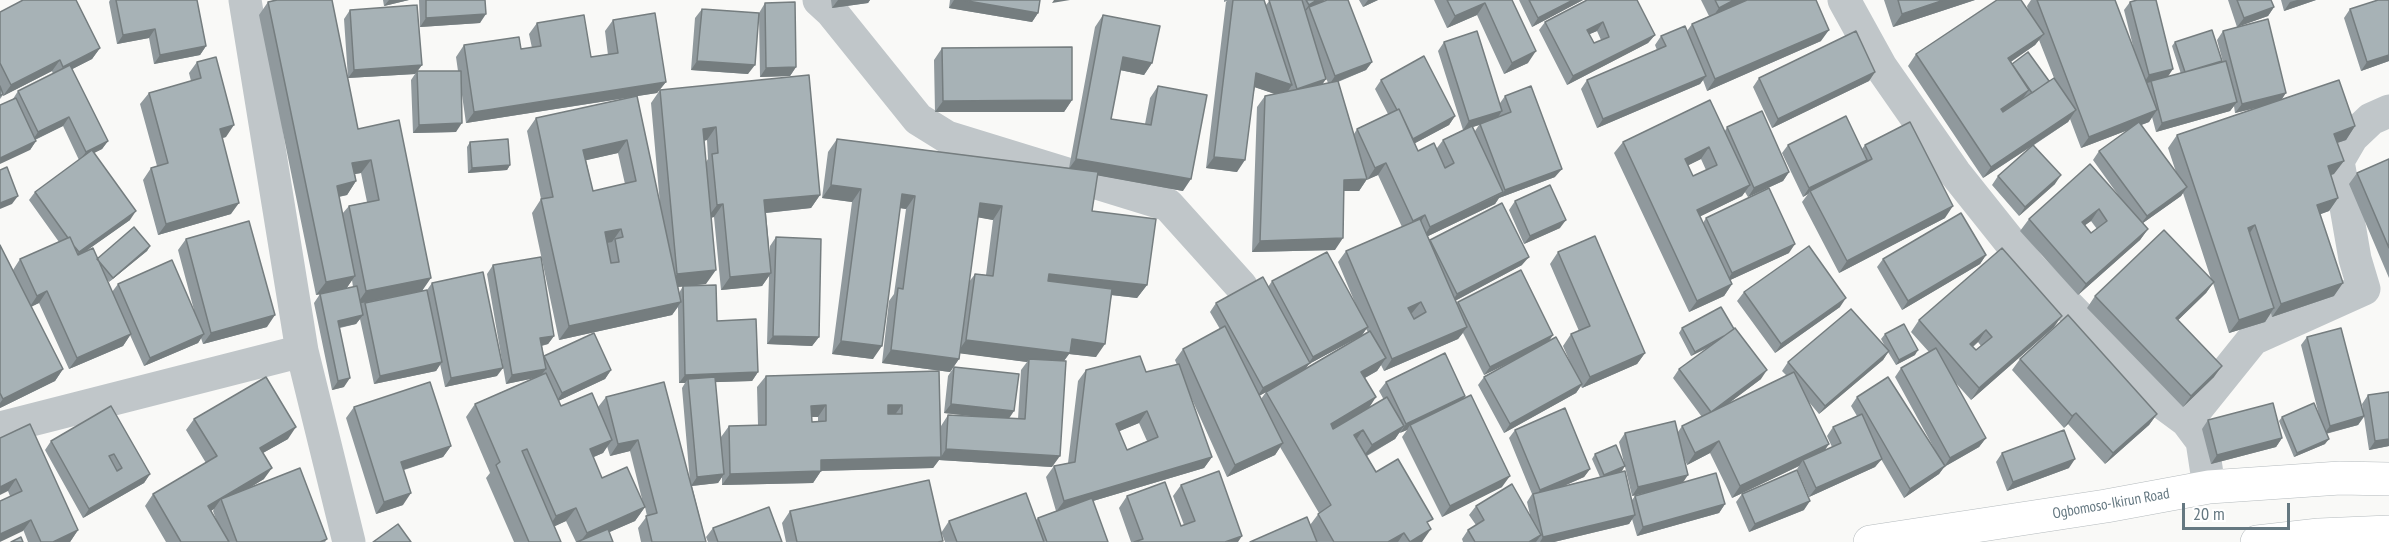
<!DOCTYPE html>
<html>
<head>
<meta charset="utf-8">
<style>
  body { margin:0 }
  #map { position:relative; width:2389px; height:542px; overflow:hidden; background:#f9f9f7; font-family:"PT Sans Narrow",sans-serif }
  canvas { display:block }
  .scale { position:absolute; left:2182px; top:503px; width:108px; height:27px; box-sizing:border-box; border:3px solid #657881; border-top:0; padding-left:8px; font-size:18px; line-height:21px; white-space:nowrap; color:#657881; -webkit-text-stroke:4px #fff; paint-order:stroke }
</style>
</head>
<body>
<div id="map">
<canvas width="2389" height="542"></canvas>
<div class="scale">20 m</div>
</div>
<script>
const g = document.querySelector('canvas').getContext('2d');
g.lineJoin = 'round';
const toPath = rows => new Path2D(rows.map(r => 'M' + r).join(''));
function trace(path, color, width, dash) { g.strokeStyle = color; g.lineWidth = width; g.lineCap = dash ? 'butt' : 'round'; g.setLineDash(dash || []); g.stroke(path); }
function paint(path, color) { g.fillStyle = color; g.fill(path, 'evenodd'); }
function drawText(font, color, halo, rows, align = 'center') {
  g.font = font + ' "PT Sans Narrow",sans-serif'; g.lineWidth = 6; g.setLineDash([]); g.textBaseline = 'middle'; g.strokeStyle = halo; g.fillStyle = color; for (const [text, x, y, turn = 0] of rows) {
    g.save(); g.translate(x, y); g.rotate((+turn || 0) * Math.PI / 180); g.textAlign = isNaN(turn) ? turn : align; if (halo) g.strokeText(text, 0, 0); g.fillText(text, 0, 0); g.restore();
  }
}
const minor = toPath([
  [245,0,302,351,349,542],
  [819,0,831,11,918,119,947,137,1168,205,1241,286],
  [1844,0,1881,67,1955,173,2030,267,2164,404,2187,421,2202,441,2209,487],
  [2187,421,2253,339,2364,289,2355,259,2338,161,2352,137,2371,119,2389,111],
  [0,428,302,351]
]);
const major = toPath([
  [1870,542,2106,506,2209,487,2340,478,2389,479],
  [2257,542,2319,535,2389,532]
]);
const wall = toPath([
  [110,0,197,0,206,46,200,55,154,64,149,38,117,44,109,2],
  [274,0,332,0,358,129,423,290,427,290,432,283,497,376,445,387,440,364,436,371,374,384,360,319,356,324,340,328,344,387,332,390,314,303,320,294,316,295,259,15,268,2],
  [361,173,367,202,349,206,342,214,339,197,347,195,356,181,355,174],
  [352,280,353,287,346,289],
  [383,0,409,0,384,6],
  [419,0,485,0,480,23,420,27],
  [831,0,870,0,868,3,832,8],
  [950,0,1040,0,1038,13,1032,22,949,8],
  [1224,0,1264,0,1266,5,1270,0,1325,0,1320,3,1372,62,1366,70,1338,82,1354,134,1357,129,1388,114,1375,89,1381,80,1455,116,1449,125,1415,143,1418,151,1437,148,1443,140,1463,130,1438,51,1444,42,1500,103,1505,96,1555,177,1499,198,1495,204,1428,236,1429,241,1522,265,1455,301,1456,303,1458,302,1549,341,1573,369,1563,346,1571,334,1579,331,1550,264,1558,252,1645,353,1637,364,1582,388,1581,386,1576,393,1504,433,1478,385,1484,377,1511,362,1484,375,1463,333,1458,339,1384,371,1381,365,1377,371,1365,378,1368,409,1384,400,1379,391,1386,382,1463,399,1502,487,1442,517,1402,437,1407,430,1399,433,1395,439,1367,456,1376,472,1429,525,1422,542,1250,542,1310,525,1319,513,1280,447,1275,455,1227,477,1190,395,1212,457,1204,468,1093,501,1108,542,945,542,942,534,942,542,786,542,782,523,790,511,941,533,949,521,1036,520,1038,518,1056,511,1046,477,1054,466,1068,463,1078,381,1086,370,1146,372,1177,365,1175,360,1183,349,1220,329,1210,312,1216,303,1268,287,1272,281,1358,310,1338,262,1346,251,1402,227,1378,175,1367,179,1359,191,1343,191,1335,250,1252,252,1257,107,1265,96,1275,94,1255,87,1237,172,1206,168,1226,2,1227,1,1224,2],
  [1322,67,1328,83,1323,84],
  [1479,125,1475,131,1473,127],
  [1366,329,1368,332,1362,336],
  [1357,338,1305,369,1309,364],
  [1268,391,1266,392,1261,399,1259,396],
  [1139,423,1147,441,1127,450,1119,431],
  [1359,0,1378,0,1363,7],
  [1434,0,1512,0,1528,63,1504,74,1477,15,1447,28],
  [1519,0,1583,0,1532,27],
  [1587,0,1655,35,1648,43,1567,85,1539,30,1545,22],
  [1597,31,1601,40,1594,43,1589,34],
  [1701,0,1816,0,1821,41,1707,91,1703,80,1700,84,1597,128,1581,89,1587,80,1657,50,1655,45,1661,36,1687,31,1692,24,1709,16],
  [1884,0,1975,0,1893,27],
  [2031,0,2115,0,2134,50,2124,10,2130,2,2168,77,2181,74,2172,46,2175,42,2221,63,2223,62,2217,40,2223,31,2281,100,2355,126,2346,140,2337,143,2334,174,2331,175,2338,198,2329,211,2320,214,2334,296,2272,317,2271,313,2265,322,2229,333,2213,283,2206,293,2178,320,2214,377,2183,407,2087,308,2095,296,2211,279,2183,193,2181,196,2143,223,2148,229,2140,240,2078,295,2020,231,2029,219,2121,199,2093,160,2099,151,2128,130,2081,148,2070,119,2068,122,2034,145,2055,184,2019,216,1992,185,1998,176,2032,146,1983,178,1908,66,1916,54,2028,11,2027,6],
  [2039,40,2054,78,2048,83,2012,64,2011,62,2035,45],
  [2234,106,2235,113,2260,107,2177,135,2168,148,2176,172,2141,125,2149,122,2152,117,2156,132,2230,111],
  [2091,221,2097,229,2091,233,2085,225],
  [2228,0,2271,0,2274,7,2268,16,2237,27],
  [2281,0,2316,0,2284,11],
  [765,3,796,67,790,76,760,77,759,15,748,74,691,70,695,18,702,9,759,13],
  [2350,9,2389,61,2361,71,2344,18],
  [350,10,422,65,415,74,348,78,344,19],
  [0,12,100,48,92,59,72,69,108,141,102,149,94,153,130,220,87,250,98,259,150,246,147,251,109,282,107,279,112,292,118,284,194,310,178,250,186,239,267,327,203,344,201,338,198,343,144,366,130,335,123,346,69,369,39,303,31,306,63,369,55,381,0,408,0,245,13,270,20,259,59,242,29,200,35,192,79,160,63,126,35,140,36,141,30,150,13,99,18,91,53,74,52,71,3,96,3,95,0,99],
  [1103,15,1152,63,1144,75,1120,70,1111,119,1145,124,1150,98,1158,86,1183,191,1097,175,1092,211,1147,285,1137,298,1112,295,1096,357,1069,354,1064,361,1052,467,939,460,933,468,821,471,813,483,722,485,722,477,718,483,692,486,706,542,641,542,638,528,647,516,645,507,635,521,609,532,613,542,576,542,566,521,554,526,561,542,514,542,486,478,490,473,466,417,475,404,534,378,506,384,487,274,493,265,554,336,548,344,542,346,544,356,611,370,605,379,558,401,561,406,598,407,606,397,690,482,682,388,685,383,679,383,678,307,672,315,559,340,532,213,541,199,527,131,536,118,633,97,466,123,462,95,456,132,413,133,411,80,417,71,458,71,456,57,464,45,521,49,532,48,529,34,537,23,591,57,608,55,605,31,613,20,666,82,657,93,637,96,660,204,651,103,660,90,820,195,811,208,766,213,770,257,770,246,776,237,819,337,812,346,767,344,769,276,762,286,721,290,714,217,711,218,706,284,678,287,679,293,683,286,717,321,758,372,752,381,715,382,721,450,721,437,729,426,758,425,757,387,766,376,939,371,941,426,948,415,980,417,944,413,948,376,954,367,1009,418,1018,419,1021,370,1027,362,960,353,959,359,950,372,882,363,889,301,894,294,906,209,900,208,873,359,832,354,852,202,822,198,828,152,837,139,1069,168,1095,27],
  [707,140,708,159,706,162,704,141],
  [618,153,625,184,593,191,586,160],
  [978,217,993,220,986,275,975,274,969,282],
  [812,417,818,417,818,421,812,422],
  [607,446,610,456,630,451,644,507,602,478,593,457,603,453],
  [942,48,1072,100,1064,112,935,112,934,60],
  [197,62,226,137,222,138,231,214,158,235,143,180,151,168,157,166,140,104,149,93,191,81,189,73],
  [1875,72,1869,81,1772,128,1753,87,1759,78],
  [1727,127,1789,172,1783,181,1748,197,1745,192,1742,196,1700,216,1703,223,1706,218,1789,253,1730,280,1732,284,1724,296,1689,312,1614,153,1623,142,1725,131],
  [1701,159,1706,170,1693,176,1688,165],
  [470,142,510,165,507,170,468,173,467,147],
  [1788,145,1862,149,1865,145,1945,218,1839,273,1802,202,1808,194,1803,197,1782,153],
  [2389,159,2389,278,2349,184,2357,173],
  [1515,201,1560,228,1524,244,1509,210],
  [1986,255,1980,264,1902,310,1877,267,1883,259],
  [1744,292,1840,307,1775,353,1737,301],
  [1919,320,2054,327,1971,400,1954,381,1986,438,1979,447,1944,467,1939,474,1904,498,1881,459,1875,467,1809,497,1797,469,1799,466,1732,498,1710,453,1687,465,1684,458,1683,482,1725,504,1719,513,1637,536,1632,519,1629,524,1554,542,1463,542,1462,539,1468,530,1476,525,1469,515,1476,506,1530,515,1527,502,1532,494,1509,438,1515,430,1590,469,1584,477,1564,486,1600,477,1592,459,1595,454,1622,471,1616,473,1632,500,1635,496,1659,489,1632,496,1619,442,1625,433,1678,432,1682,426,1702,417,1673,378,1679,369,1710,347,1691,356,1679,333,1682,328,1761,379,1725,406,1787,376,1782,371,1788,362,1886,348,1881,339,1885,334,1915,355,1896,365,1888,352,1883,360,1819,414,1808,401,1824,450,1832,447,1827,436,1833,427,1857,416,1851,406,1857,397,1935,450,1895,377,1901,368,1929,352,1911,332],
  [1978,342,1981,346,1976,350,1973,347],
  [2307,337,2363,411,2362,404,2368,395,2389,392,2389,446,2369,450,2364,417,2358,425,2326,434,2325,444,2294,457,2279,421,2282,417,2320,419,2301,345],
  [2020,359,2157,414,2149,425,2105,464,2068,424,2064,428,2012,370],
  [111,406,150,474,144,483,83,518,45,450,51,441],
  [354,407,451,446,443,457,404,470,403,505,376,514,346,418],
  [194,419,288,439,263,453,264,479,249,488,327,539,325,542,166,542,145,506,153,494,206,463,186,430],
  [214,509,213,511,217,522,211,511],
  [2208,420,2282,438,2276,447,2211,464,2202,429],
  [0,438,78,530,70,542,28,542,8,491],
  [2002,453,2069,468,2007,491,1996,462],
  [1181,485,1238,542,1131,542,1119,508,1127,496,1181,526,1184,525,1173,496],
  [1742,494,1804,510,1749,532,1736,502],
  [713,528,782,542,708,542,706,537]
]);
const shadedWall = toPath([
  [389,0,409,0,384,6],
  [838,0,870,0,868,3,832,8],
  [954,0,962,0,1038,13,1032,22,949,8],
  [1054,0,1070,0,1052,3],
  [1317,0,1325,0,1309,9,1309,7,1305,12,1302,14,1309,5],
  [1368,0,1378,0,1363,7],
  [1573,0,1583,0,1532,27,1538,18],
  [1734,0,1747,0,1711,19,1719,8],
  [1944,0,1975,0,1893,27,1902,14],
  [2297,0,2316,0,2284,11,2290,2],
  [1485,3,1477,15,1447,28,1455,16],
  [2274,7,2268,16,2237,27,2244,18],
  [486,14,480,23,420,27,426,18],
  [1603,22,1597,31,1581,38,1587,30],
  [155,29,149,38,117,44,123,35],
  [1829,30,1821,41,1707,91,1715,79],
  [2044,34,2035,45,2000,69,2008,58],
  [1655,35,1648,43,1567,85,1573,76],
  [206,46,200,55,154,64,160,55],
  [100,48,92,59,55,78,63,67],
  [1536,51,1528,63,1504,74,1512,63],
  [2389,55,2389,61,2361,71,2367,62],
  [1123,57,1152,63,1144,75,1115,69],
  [60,60,52,71,3,96,11,85],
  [697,61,755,65,748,74,691,70],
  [1372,62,1366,70,1329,85,1335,76],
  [422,65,415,74,348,78,354,70],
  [796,67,790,76,760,77,766,68],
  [2173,69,2167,78,2143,84,2149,75],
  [1875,72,1869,81,1772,128,1778,119],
  [1256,73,1292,85,1284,97,1248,85],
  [1706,76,1700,84,1597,128,1603,119],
  [1326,79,1320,88,1291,97,1297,89],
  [666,82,657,93,466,123,474,112],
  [2029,90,2021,101,1992,120,2001,109],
  [2286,93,2280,102,2235,113,2242,104],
  [1072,100,1064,112,935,112,943,101],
  [2237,102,2230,111,2156,132,2162,123],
  [2076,110,2068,122,1983,178,1991,167],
  [2157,110,2149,122,2081,148,2089,137],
  [1502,111,1496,120,1480,124,1479,125,1463,130,1469,121],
  [1455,116,1449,125,1406,148,1412,139],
  [69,117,63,126,32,141,38,132],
  [462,123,456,132,413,133,419,125],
  [234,125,226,137,212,141,220,129],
  [2355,126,2346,140,2325,147,2334,134],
  [716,127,707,140,693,142,703,129],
  [627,140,618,153,574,163,583,150],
  [36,141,30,150,0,164,0,158],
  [108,141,102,149,80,160,86,152],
  [1709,147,1701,159,1677,171,1685,159],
  [1214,157,1245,160,1237,172,1206,168],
  [1076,159,1191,179,1183,191,1068,170],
  [371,160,361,173,343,176,352,163],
  [1867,160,1861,168,1810,191,1808,194,1803,197,1809,188],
  [2344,161,2334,174,2318,179,2328,166],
  [1386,163,1378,175,1367,180,1375,168],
  [510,165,507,170,468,173,472,168],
  [1562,169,1555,177,1499,198,1495,204,1422,239,1430,227,1503,193,1505,190],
  [1789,172,1783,181,1748,197,1754,188],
  [2061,175,2055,184,2019,216,2025,207],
  [1367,179,1359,191,1335,191,1344,180],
  [356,181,347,195,327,199,337,186],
  [831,185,861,189,852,202,822,198],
  [1750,185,1742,196,1689,222,1697,210],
  [2187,187,2181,196,2140,225,2147,216],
  [902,194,915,196,906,209,893,207],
  [820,195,811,208,755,214,764,200],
  [18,196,12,204,0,209,0,203],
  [2338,198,2329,211,2308,219,2317,205],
  [239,203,231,214,158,235,166,224],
  [980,203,1002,206,993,220,970,216],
  [723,204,714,217,707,218,717,205],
  [1953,206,1945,218,1839,273,1847,261],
  [2099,209,2091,221,2074,233,2082,222],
  [136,211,130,220,72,261,79,252],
  [1425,215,1417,227,1405,232,1413,221],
  [1566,220,1560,228,1524,244,1530,236],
  [2255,225,2246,239,2248,228],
  [621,229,612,242,596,245,605,232],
  [2148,229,2140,240,2078,295,2086,284],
  [1343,238,1335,250,1252,252,1260,241],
  [1795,244,1789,253,1726,282,1732,273],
  [150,246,147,251,109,282,113,278],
  [1986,255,1980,264,1902,310,1908,301],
  [1529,257,1522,265,1451,303,1457,294],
  [716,270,706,284,668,288,677,274],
  [771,273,762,286,721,290,730,277],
  [1049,274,1147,285,1137,298,1040,287],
  [355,276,346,289,316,295,326,282],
  [431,278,422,291,357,304,366,291],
  [2214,282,2206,293,2168,330,2176,318],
  [2343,283,2334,296,2272,317,2281,304],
  [1732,284,1724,296,1689,312,1697,301],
  [47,291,39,303,29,308,37,296],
  [1846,298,1840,307,1775,353,1781,344],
  [681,302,672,315,559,340,569,326],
  [1421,302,1412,313,1400,319,1408,308],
  [2274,308,2265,322,2229,333,2239,320],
  [275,315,267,327,203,344,211,333],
  [363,315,356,324,332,329,338,321],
  [2062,316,2054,327,1971,400,1979,388],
  [1368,327,1361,336,1309,364,1304,371,1257,397,1263,388,1308,364,1313,357],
  [1467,327,1458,339,1384,371,1392,359],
  [1986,330,1978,342,1962,355,1970,344],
  [1735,331,1731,335,1691,356,1695,352],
  [131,334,123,346,69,369,77,358],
  [204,334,198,343,144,366,150,358],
  [1553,335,1547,344,1484,375,1490,367],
  [554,336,548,344,534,347,540,338],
  [773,336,819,337,812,346,767,344],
  [1072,339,1105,344,1096,357,1069,354,1060,366,1029,359,1027,362,957,353,966,340],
  [841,341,882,346,873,359,832,354],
  [891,350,959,359,950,372,882,363],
  [1918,350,1915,355,1896,365,1899,360],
  [1889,351,1883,360,1819,414,1825,406],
  [1645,353,1637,364,1582,388,1590,377],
  [1386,358,1377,371,1352,385,1361,372],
  [442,362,436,371,374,384,380,376],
  [2222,366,2214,377,2183,407,2191,396],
  [503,368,497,376,445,387,451,378],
  [63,369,55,381,0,408,0,403,3,399],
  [546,369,540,377,506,384,512,375],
  [611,370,605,379,556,402,562,393],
  [1767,370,1761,379,1705,421,1711,412],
  [758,372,752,381,688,383,688,379,685,383,679,383,685,375],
  [350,378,344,387,332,390,338,381],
  [1582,384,1576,393,1504,433,1510,424],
  [1465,396,1459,404,1410,425,1407,430,1400,433,1406,424],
  [1376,397,1367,411,1321,437,1331,424],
  [951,404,1014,411,1008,420,944,413],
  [826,405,818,417,803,417,811,406],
  [888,405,902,405,894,416,880,417],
  [1147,411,1139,423,1108,436,1116,424],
  [2076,413,2068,424,2064,428,2072,416],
  [2157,414,2149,425,2105,464,2113,453],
  [2364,416,2358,425,2324,434,2330,426],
  [1404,426,1395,439,1362,458,1372,445],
  [296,427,288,439,252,459,260,448],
  [1363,430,1354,443,1354,435],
  [1986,438,1979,447,1944,467,1950,458],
  [2282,438,2276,447,2211,464,2217,455],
  [2329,439,2325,444,2294,457,2297,453],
  [2389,439,2389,446,2369,450,2375,441],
  [612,440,603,453,580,463,590,449],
  [638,440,630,451,610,456,618,444],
  [1719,441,1710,453,1687,465,1695,453],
  [1283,443,1275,455,1227,477,1235,465],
  [1829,444,1821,456,1803,460,1799,466,1732,498,1740,486],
  [451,446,443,457,393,473,401,462],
  [946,449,1060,456,1052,467,939,460,933,468,812,471,821,460,941,457],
  [1212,457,1204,468,1056,512,1064,501],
  [1882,459,1875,467,1809,497,1816,488],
  [2075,459,2069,468,2007,491,2013,482],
  [1625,466,1622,471,1601,480,1604,475],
  [1945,466,1939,474,1904,498,1910,489],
  [272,468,264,479,223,504,221,499,214,509,200,517,208,506],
  [1590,469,1584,477,1534,499,1540,490],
  [821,471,813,483,722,485,730,474],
  [150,474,144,483,83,518,89,509],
  [724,474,718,483,691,486,697,477],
  [1688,475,1682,484,1632,496,1638,487],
  [1510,476,1502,487,1442,517,1450,506],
  [16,479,8,491,0,495,0,487],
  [411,493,403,505,376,514,384,502],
  [1810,501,1804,510,1749,532,1755,524],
  [1725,504,1719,513,1637,536,1643,527],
  [645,507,635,521,587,542,580,542,587,533],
  [576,508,566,521,547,530,556,516],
  [1635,515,1629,524,1554,542,1540,542,1543,537],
  [31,520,23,531,0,542,0,534],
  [1431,529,1422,542,1410,542],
  [78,530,70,542,53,542],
  [1404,533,1398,542,1388,542],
  [1541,535,1536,542,1529,542],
  [1242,536,1238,542,1225,542]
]);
const building = toPath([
  [23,0,76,0,100,48,63,67,60,60,11,85,0,63,0,12,23,0],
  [116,0,197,0,206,46,160,55,155,29,123,35,116,0],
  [277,0,332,0,358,129,399,120,431,278,366,291,349,206,379,200,371,160,352,163,356,181,337,186,355,276,326,282,268,2,277,0],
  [426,0,485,0,486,14,426,18,426,0],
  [962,0,1040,0,1038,13,962,0],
  [1233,0,1264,0,1292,85,1256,73,1245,160,1214,157,1233,0],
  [1269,0,1302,0,1326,79,1297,89,1269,0],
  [1306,0,1317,0,1309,5,1306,0],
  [1327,0,1348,0,1372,62,1335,76,1309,7,1327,0],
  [1447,0,1512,0,1536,51,1512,63,1485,3,1455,16,1447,0],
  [1529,0,1573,0,1538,18,1529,0],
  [1587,0,1637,0,1655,35,1573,76,1545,22,1587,0],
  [1603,22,1609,37,1594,43,1587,30,1603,22],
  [1715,0,1734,0,1719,8,1715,0],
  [1747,0,1816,0,1829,30,1715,79,1692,24,1747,0],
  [1898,0,1944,0,1902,14,1898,0],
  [1997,0,2021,0,2044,34,2008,58,2029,90,2001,109,2003,112,2054,78,2076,110,1991,167,1916,54,1997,0],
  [2037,0,2115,0,2157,110,2089,137,2037,0],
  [2137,0,2156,0,2173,69,2149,75,2130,2,2137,0],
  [2237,0,2271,0,2274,7,2244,18,2237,0],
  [2378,0,2389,0,2389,55,2367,62,2350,9,2378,0],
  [795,2,796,67,766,68,765,3,795,2],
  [417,5,422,65,354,70,350,10,417,5],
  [702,9,759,13,755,65,697,61,702,9],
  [655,13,666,82,474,112,464,45,519,37,521,49,541,46,537,23,584,15,591,57,618,53,613,20,655,13],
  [1103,15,1160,26,1152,63,1123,57,1111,119,1151,125,1158,86,1207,95,1191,179,1076,159,1103,15],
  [2268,19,2286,93,2242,104,2223,31,2268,19],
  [1685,26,1706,76,1603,119,1587,80,1666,46,1661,36,1685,26],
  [2212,30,2222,61,2185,72,2175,42,2212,30],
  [1477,31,1502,111,1469,121,1444,42,1477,31],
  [1856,31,1875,72,1778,119,1759,78,1856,31],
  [1072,47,1072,100,943,101,942,48,1072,47],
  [2028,52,2049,81,2032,93,2012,64,2028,52],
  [1424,56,1455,116,1413,139,1399,109,1397,110,1381,80,1424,56],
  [216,57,234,125,220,129,239,203,166,224,151,168,168,163,149,93,201,78,197,62,216,57],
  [2226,61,2237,102,2162,123,2151,81,2226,61],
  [70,65,108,141,86,152,69,117,38,132,18,91,70,65],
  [417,71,461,71,462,123,419,125,417,71],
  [809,75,820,195,764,200,771,273,730,277,723,204,717,205,712,154,718,153,716,127,703,129,716,270,677,274,660,90,809,75],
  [2339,80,2355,126,2334,134,2344,161,2328,166,2338,198,2317,205,2343,283,2281,304,2255,225,2248,228,2274,308,2239,320,2177,135,2339,80],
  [1338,81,1367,179,1344,180,1343,238,1260,241,1265,96,1338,81],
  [0,86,3,94,0,96,0,86],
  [1531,86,1562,169,1505,190,1480,124,1511,112,1505,96,1531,86],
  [637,96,681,302,569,326,541,199,553,197,536,118,637,96],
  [627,140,636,181,593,191,583,150,627,140],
  [621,229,623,237,615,239,619,262,611,263,605,232,621,229],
  [16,98,36,141,0,158,0,105,16,98],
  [1710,100,1750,185,1697,210,1732,284,1697,301,1623,142,1710,100],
  [1709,147,1717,165,1693,176,1685,159,1709,147],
  [1399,109,1418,151,1434,143,1445,168,1454,163,1443,140,1472,126,1503,192,1430,227,1425,215,1413,221,1386,163,1375,168,1357,129,1399,109],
  [1762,111,1789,172,1754,188,1727,127,1762,111],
  [1846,116,1867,160,1809,188,1788,145,1846,116],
  [1910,122,1953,206,1847,261,1810,191,1872,159,1865,145,1910,122],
  [2139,122,2187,187,2147,216,2099,151,2139,122],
  [508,139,510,165,472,168,470,142,508,139],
  [837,139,1098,172,1092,211,1156,219,1147,285,1049,274,1048,281,1112,289,1105,344,1072,339,1070,353,966,340,975,274,993,276,1002,206,980,203,959,359,891,350,898,288,903,289,915,196,902,194,882,346,841,341,861,189,831,185,837,139],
  [2033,145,2061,175,2025,207,1998,176,2033,145],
  [92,150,136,211,79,252,74,246,70,237,68,238,35,192,92,150],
  [2389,159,2389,248,2357,173,2389,159],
  [2090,164,2148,229,2086,284,2029,219,2090,164],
  [2099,209,2107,221,2091,233,2082,222,2099,209],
  [7,167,18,196,0,203,0,170,7,167],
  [1550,185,1566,220,1530,236,1515,201,1550,185],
  [1769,188,1795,244,1732,273,1706,218,1769,188],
  [1502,203,1529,257,1457,294,1430,240,1502,203],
  [1961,213,1986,255,1908,301,1883,259,1961,213],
  [1420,219,1467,327,1392,359,1346,251,1420,219],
  [1421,302,1426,312,1414,319,1408,308,1421,302],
  [249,221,275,315,211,333,186,239,249,221],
  [134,227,150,246,113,278,97,259,134,227],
  [2164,230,2214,282,2176,318,2222,366,2191,396,2095,296,2164,230],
  [1595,236,1645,353,1590,377,1571,334,1590,326,1558,252,1595,236],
  [70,237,78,255,93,248,131,334,77,358,47,291,37,296,20,259,70,237],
  [776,237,821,239,819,337,773,336,776,237],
  [0,245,63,369,3,399,0,393,0,245],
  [1809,246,1846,298,1781,344,1744,292,1809,246],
  [2002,248,2062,316,1979,388,1919,320,2002,248],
  [1986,330,1992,337,1976,350,1970,344,1986,330],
  [1327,252,1368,327,1313,357,1272,281,1327,252],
  [541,257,554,336,540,338,546,369,512,375,493,265,541,257],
  [172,260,204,334,150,358,118,284,172,260],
  [1521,270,1553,335,1490,367,1458,302,1521,270],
  [483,272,503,368,451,378,432,283,483,272],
  [1263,277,1310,363,1263,388,1216,303,1263,277],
  [716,285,717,321,756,319,758,372,685,375,683,286,716,285],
  [357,286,363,315,338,321,350,378,338,381,320,294,357,286],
  [427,290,442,362,380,376,365,303,427,290],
  [1721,307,1734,329,1724,336,1695,352,1682,328,1721,307],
  [1851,309,1889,351,1825,406,1788,362,1851,309],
  [2068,315,2157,414,2113,453,2076,413,2072,416,2020,359,2068,315],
  [1904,324,1918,350,1899,360,1885,334,1904,324],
  [1225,326,1283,443,1235,465,1183,349,1225,326],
  [1735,328,1767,370,1711,412,1679,369,1735,328],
  [2341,328,2364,416,2330,426,2307,337,2341,328],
  [1370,331,1386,358,1361,372,1376,397,1331,424,1333,429,1387,397,1404,426,1372,445,1363,430,1354,435,1376,472,1398,459,1433,519,1427,522,1431,529,1410,542,1404,533,1388,542,1334,542,1318,514,1331,505,1266,392,1370,331],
  [594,333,611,370,562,393,544,356,594,333],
  [1556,337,1582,384,1510,424,1484,377,1556,337],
  [1936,348,1986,438,1950,458,1901,368,1936,348],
  [1445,353,1465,396,1406,424,1386,382,1445,353],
  [1140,356,1146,372,1179,364,1212,457,1064,501,1054,466,1075,462,1086,370,1140,356],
  [1147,411,1158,437,1127,450,1116,424,1147,411],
  [1029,359,1066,361,1060,456,946,449,948,415,1025,419,1029,359],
  [954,367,1019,374,1014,411,951,404,954,367],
  [939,371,941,457,821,460,821,471,730,474,729,426,766,425,766,376,939,371],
  [826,405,826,421,812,422,811,406,826,405],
  [888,405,902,405,902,414,888,414,888,405],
  [1794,372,1829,444,1740,486,1719,441,1695,453,1682,426,1794,372],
  [546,373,561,406,592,393,612,440,590,449,602,478,627,467,645,507,587,533,576,508,556,516,527,449,522,451,561,542,529,542,496,465,500,462,475,404,546,373],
  [266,377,296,427,260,448,272,468,208,506,229,542,181,542,153,494,217,456,194,419,266,377],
  [715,377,724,474,697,477,688,379,715,377],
  [1888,377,1945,466,1910,489,1857,397,1888,377],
  [430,382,451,446,401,462,411,493,384,502,354,407,430,382],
  [664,382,706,542,652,542,646,516,657,513,638,440,618,444,606,397,664,382],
  [2389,392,2389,439,2375,441,2368,395,2389,392],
  [1471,395,1510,476,1450,506,1410,425,1471,395],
  [2273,403,2282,438,2217,455,2208,420,2273,403],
  [2314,403,2329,439,2297,453,2282,417,2314,403],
  [111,406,150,474,89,509,51,441,111,406],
  [114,454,122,468,117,471,109,456,114,454],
  [1565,408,1590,469,1540,490,1515,430,1565,408],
  [1862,414,1882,459,1816,488,1803,460,1841,443,1833,427,1862,414],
  [1675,421,1688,475,1638,487,1625,433,1675,421],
  [30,424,78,530,53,542,41,542,31,520,0,534,0,501,22,491,16,479,0,487,0,438,30,424],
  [2064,430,2075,459,2013,482,2002,453,2064,430],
  [1616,445,1625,466,1604,475,1595,454,1616,445],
  [300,468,327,539,320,542,237,542,221,499,300,468],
  [1797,470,1810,501,1755,524,1742,494,1797,470],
  [1219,471,1242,536,1225,542,1134,542,1143,539,1127,496,1165,482,1181,526,1195,521,1181,485,1219,471],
  [1625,471,1635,515,1543,537,1533,494,1625,471],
  [1716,473,1725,504,1643,527,1635,496,1716,473],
  [929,480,943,541,938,542,797,542,790,511,929,480],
  [1512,484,1541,535,1529,542,1475,542,1468,530,1484,520,1476,506,1512,484],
  [1026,493,1044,542,957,542,949,521,1026,493],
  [1092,498,1108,542,1047,542,1038,518,1092,498],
  [769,507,782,542,718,542,713,528,769,507],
  [1307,517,1317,542,1250,542,1307,517],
  [398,524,411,542,373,542,398,524],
  [608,529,613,542,577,542,608,529],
  [21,537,23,542,11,542,21,537]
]);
const streetNames = [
  ["Ogbomoso-Ikirun Road",2111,504,-10]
];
trace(major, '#b4babd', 34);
trace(minor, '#c0c6c9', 33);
trace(major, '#fff', 33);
paint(wall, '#90999d');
paint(shadedWall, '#757d7f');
paint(building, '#a7b2b6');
trace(building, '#757d7f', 1.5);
drawText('15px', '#657881', '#fff', streetNames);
</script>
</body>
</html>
